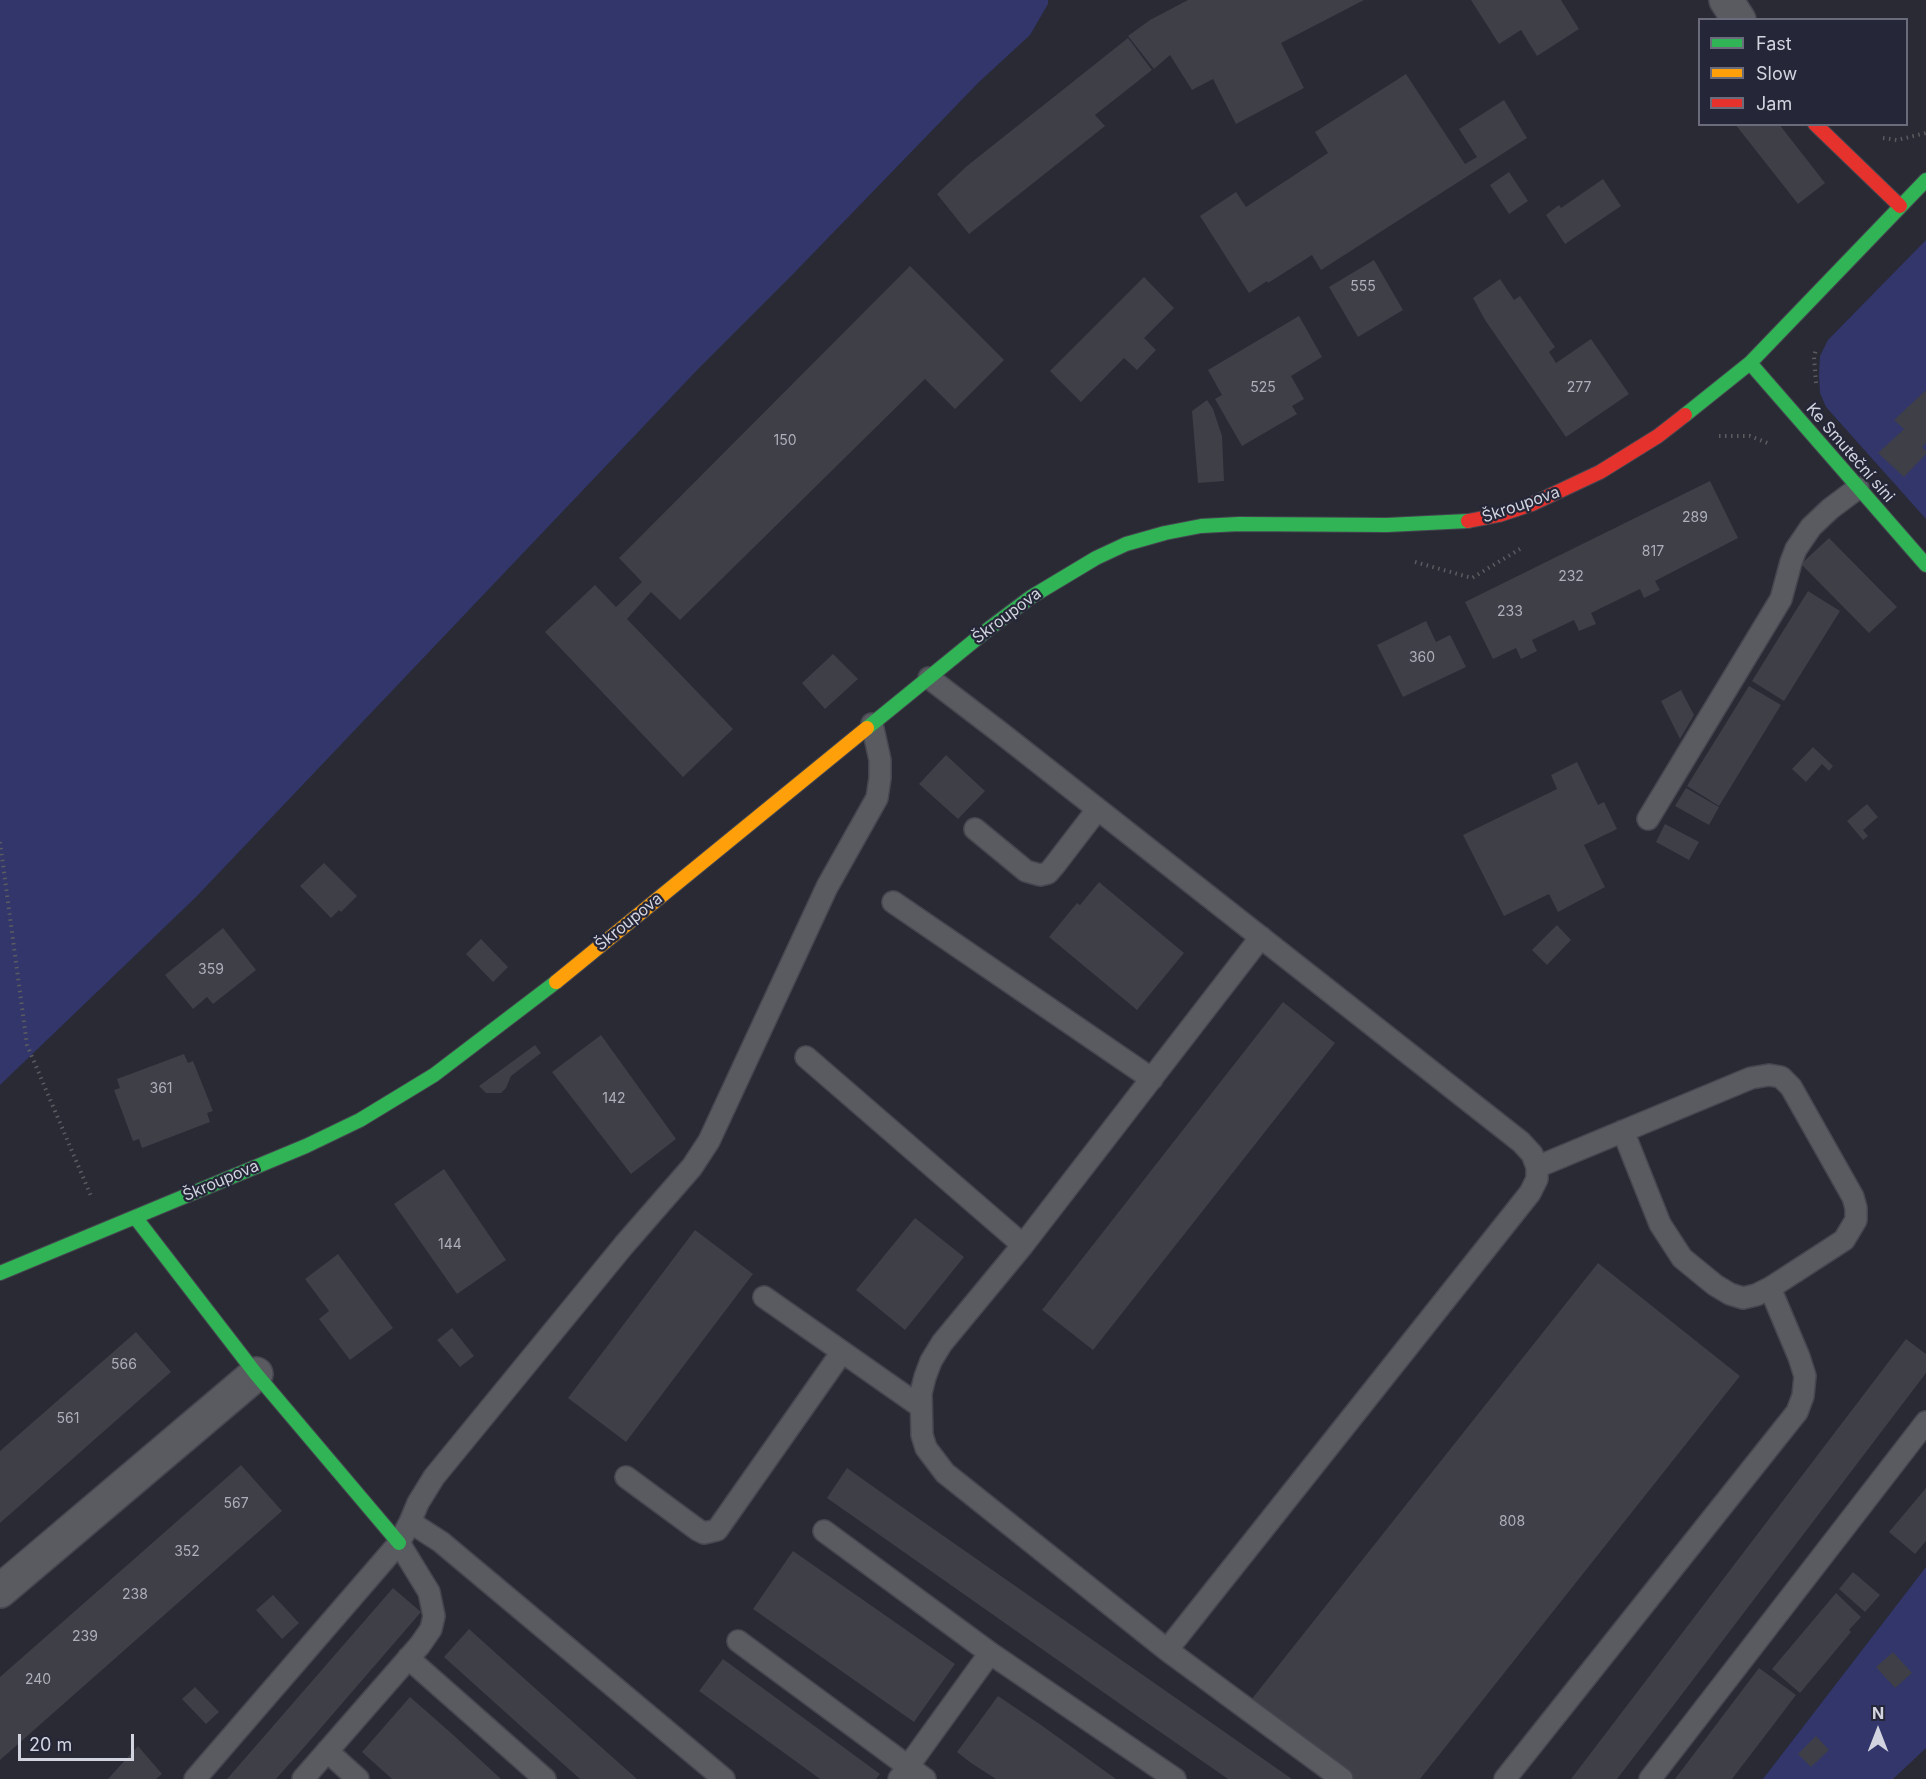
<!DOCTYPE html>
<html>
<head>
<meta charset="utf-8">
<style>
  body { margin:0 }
  #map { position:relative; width:1926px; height:1779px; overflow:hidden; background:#292a34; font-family:Inter,sans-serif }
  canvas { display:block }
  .legend { position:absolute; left:1698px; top:18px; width:210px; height:108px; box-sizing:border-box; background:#252738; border:2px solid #6a6c7b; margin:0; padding:8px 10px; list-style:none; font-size:18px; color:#d2d4df }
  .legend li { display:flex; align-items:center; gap:12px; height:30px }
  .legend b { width:30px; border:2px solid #6a6c7b }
  .north { position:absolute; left:1848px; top:1701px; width:60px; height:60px; -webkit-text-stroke:4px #252738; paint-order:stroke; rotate:0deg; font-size:16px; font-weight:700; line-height:24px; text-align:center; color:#d2d4df }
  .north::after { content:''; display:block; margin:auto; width:21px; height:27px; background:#d2d4df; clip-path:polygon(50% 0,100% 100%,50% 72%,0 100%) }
  .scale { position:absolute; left:18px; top:1734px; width:116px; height:27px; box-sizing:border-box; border:3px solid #d2d4df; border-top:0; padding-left:8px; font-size:18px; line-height:21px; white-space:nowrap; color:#d2d4df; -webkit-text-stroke:4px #252738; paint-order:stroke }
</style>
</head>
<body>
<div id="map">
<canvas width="1926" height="1779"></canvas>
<ul class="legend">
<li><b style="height:8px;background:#30b455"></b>Fast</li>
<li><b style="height:8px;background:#ff9f0a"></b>Slow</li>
<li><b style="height:8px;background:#e5322d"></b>Jam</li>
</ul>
<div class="north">N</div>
<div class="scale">20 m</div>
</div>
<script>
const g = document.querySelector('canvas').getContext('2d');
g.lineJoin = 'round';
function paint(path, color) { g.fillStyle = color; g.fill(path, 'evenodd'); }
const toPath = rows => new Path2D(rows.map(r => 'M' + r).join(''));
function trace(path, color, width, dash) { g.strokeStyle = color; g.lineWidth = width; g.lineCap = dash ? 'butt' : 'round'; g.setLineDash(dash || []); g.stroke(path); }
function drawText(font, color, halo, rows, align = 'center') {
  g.font = font + ' Inter,sans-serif'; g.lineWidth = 4.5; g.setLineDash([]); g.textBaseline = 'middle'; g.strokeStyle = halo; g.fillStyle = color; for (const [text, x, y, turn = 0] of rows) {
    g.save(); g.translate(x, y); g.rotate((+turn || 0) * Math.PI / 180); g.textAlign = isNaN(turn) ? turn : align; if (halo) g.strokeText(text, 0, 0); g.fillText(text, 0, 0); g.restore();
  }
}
const green = toPath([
  [0,0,1048,0,1048,4,1030,35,979,82,795,272,699,368,196,897,0,1085],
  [1926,240,1926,519,1826,407,1820,393,1819,375,1820,356,1828,340],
  [1926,1567,1926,1748,1893,1779,1763,1779]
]);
const building = toPath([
  [1188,0,1364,0,1281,43,1304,88,1236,124,1213,79,1192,90,1170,55,1154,69,1128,36,1150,20],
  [1471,0,1561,0,1579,29,1537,56,1521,30,1499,44],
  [1128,38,1152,70,1095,115,1105,126,969,234,937,194,967,166],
  [1406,74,1465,164,1477,157,1459,129,1504,100,1527,138,1321,270,1312,255,1268,283,1267,281,1249,293,1200,216,1236,192,1246,207,1328,153,1315,132],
  [1735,124,1779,124,1825,183,1798,204],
  [1509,172,1528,201,1509,214,1490,185],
  [1603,179,1621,206,1565,244,1546,215,1559,205,1561,208],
  [1374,260,1403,310,1358,337,1329,287],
  [910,266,1004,360,955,409,925,379,680,620,651,592,627,619,733,729,683,777,545,632,595,585,616,607,642,582,619,558],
  [1144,277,1174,308,1144,338,1156,350,1137,370,1124,358,1081,402,1050,371],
  [1500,279,1514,300,1520,296,1555,347,1549,352,1556,363,1591,339,1629,394,1566,437,1485,320,1473,298],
  [1299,316,1322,357,1291,376,1304,399,1292,406,1297,414,1242,446,1215,399,1222,395,1208,370],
  [1926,390,1926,443,1922,447,1926,451,1926,454,1904,477,1878,453,1904,429,1894,420],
  [1207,400,1213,409,1222,436,1224,481,1198,483,1192,411],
  [1710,481,1738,538,1655,581,1660,590,1644,598,1640,589,1591,613,1596,624,1579,631,1574,620,1532,640,1537,651,1521,659,1516,648,1493,659,1465,602],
  [1829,538,1897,607,1869,633,1801,564],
  [1808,591,1840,611,1784,701,1752,681],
  [1426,621,1436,642,1450,635,1466,667,1403,697,1377,645],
  [833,654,858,679,825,709,802,683],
  [1749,686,1781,705,1719,806,1687,786],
  [1681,690,1694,715,1680,739,1661,701],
  [1813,747,1833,766,1829,771,1822,764,1806,782,1792,769],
  [946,755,985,791,958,819,919,784],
  [1577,762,1598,805,1604,802,1617,829,1584,845,1605,887,1558,912,1549,894,1504,916,1463,835,1557,789,1551,775],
  [1686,788,1719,807,1709,825,1675,806],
  [1867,804,1878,817,1863,830,1868,836,1863,840,1847,821],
  [1665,824,1699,842,1689,860,1656,842],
  [324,863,357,896,341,912,339,910,331,918,300,886],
  [1099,882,1184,953,1137,1010,1049,937,1077,903,1080,905],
  [1557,925,1571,940,1547,965,1532,950],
  [223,928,256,970,213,1004,207,997,193,1009,165,975],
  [481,939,508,967,493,982,466,954],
  [1283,1002,1335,1043,1093,1350,1042,1310],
  [601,1035,676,1139,631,1174,552,1072],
  [535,1045,541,1053,511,1076,506,1088,501,1093,486,1093,479,1086],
  [184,1054,188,1063,193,1061,213,1111,207,1113,210,1122,142,1148,139,1139,133,1141,114,1090,120,1088,117,1079],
  [444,1169,506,1260,457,1294,394,1204],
  [915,1218,964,1257,905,1330,856,1290],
  [695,1230,753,1274,626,1442,568,1398],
  [338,1254,393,1328,350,1360,319,1319,329,1311,305,1279],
  [1598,1263,1740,1376,1420,1779,1351,1779,1251,1700],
  [452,1328,474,1356,460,1367,437,1340],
  [136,1332,171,1372,0,1523,0,1451],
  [1906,1339,1926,1354,1926,1373,1670,1710,1617,1779,1571,1779],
  [241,1465,282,1511,0,1760,0,1677],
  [847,1468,892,1500,1292,1779,1228,1779,1140,1718,827,1498],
  [1926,1488,1926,1541,1915,1554,1889,1532],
  [793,1551,955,1664,914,1722,753,1609],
  [1853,1572,1880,1595,1865,1612,1839,1589],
  [393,1588,421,1612,307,1744,276,1779,227,1779],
  [1836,1593,1861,1617,1849,1630,1851,1632,1800,1693,1772,1669],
  [273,1595,299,1623,282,1639,256,1610],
  [469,1629,509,1665,637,1779,580,1779,524,1729,444,1657],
  [1893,1652,1912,1673,1895,1688,1876,1667],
  [723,1659,880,1774,876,1779,820,1779,699,1691],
  [1759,1668,1796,1695,1771,1728,1732,1779,1675,1779],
  [195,1687,219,1712,206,1724,182,1699],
  [998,1696,1041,1725,1116,1779,996,1779,971,1763,957,1752],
  [410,1697,450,1732,501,1779,392,1779,362,1752],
  [1816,1736,1829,1750,1811,1767,1798,1754],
  [138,1746,162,1774,156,1779,108,1779]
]);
const path = toPath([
  [1883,138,1897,140,1926,133],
  [1816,383,1814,357,1816,349],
  [1719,436,1750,436,1770,444],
  [1415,562,1472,578,1520,549],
  [0,842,27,1045,91,1196]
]);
const lane = toPath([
  [929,678,1001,733,1521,1142,1532,1154,1537,1167,1537,1179,1530,1193,1167,1650,945,1473,926,1448,922,1435,921,1393,925,1377,931,1361,942,1343,1023,1245,1261,937],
  [1648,819,1781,599,1791,562,1796,549,1811,527,1830,509,1858,488],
  [975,829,1026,871,1040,875,1048,873,1054,866,1097,810],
  [893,902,1152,1079],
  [806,1057,1023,1245],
  [1623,1131,1660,1224,1682,1258,1715,1285,1730,1294,1743,1298,1756,1295,1770,1288],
  [764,1297,921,1407],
  [626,1477,698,1530,704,1533,717,1530,842,1352],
  [410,1522,418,1503,434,1477,624,1245,692,1167,709,1141,827,887,877,798,880,778,880,760,872,724],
  [824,1531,990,1653],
  [738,1641,925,1779],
  [1167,1650,1342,1779],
  [408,1658,545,1779],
  [327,1751,358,1779],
  [195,1779,399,1543,410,1522,441,1542,724,1779],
  [303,1779,420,1645,431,1629,434,1616,429,1592,399,1543],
  [899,1779,990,1653,1175,1779],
  [1505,1779,1797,1412,1803,1396,1805,1376,1799,1357,1770,1288,1844,1240,1856,1220,1856,1208,1853,1197,1791,1087,1781,1077,1769,1075,1751,1078,1537,1167],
  [1650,1779,1926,1422]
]);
const street = toPath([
  [1726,0,1739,20],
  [0,1591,256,1374]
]);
const fast = toPath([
  [1750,363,1926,565],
  [1685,415,1750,363,1926,180],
  [867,728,991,627,1031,597,1096,558,1126,544,1165,533,1201,526,1239,524,1387,525,1468,521],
  [135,1217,256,1374,399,1543],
  [0,1273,306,1146,360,1120,434,1075,556,982]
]);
const slow = toPath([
  [556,982,867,728]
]);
const jam = toPath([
  [1815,124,1900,206],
  [1468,521,1499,515,1532,504,1600,472,1658,436,1685,415]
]);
const numberNames = [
  ["555",1363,287],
  ["525",1263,388],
  ["277",1579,388],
  ["150",785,441],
  ["289",1695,518],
  ["817",1653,552],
  ["232",1571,577],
  ["233",1510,612],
  ["360",1422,658],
  ["359",211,970],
  ["361",161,1089],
  ["142",614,1099],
  ["144",450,1245],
  ["566",124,1365],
  ["561",68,1419],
  ["567",236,1504],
  ["808",1512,1522],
  ["352",187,1552],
  ["238",135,1595],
  ["239",85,1637],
  ["240",38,1680]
];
const streetNames = [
  ["Ke Smuteční síni",1850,453,49],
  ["Škroupova",1521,505,-19],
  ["Škroupova",1007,616,-37],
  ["Škroupova",629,922,-39],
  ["Škroupova",221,1181,-23]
];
paint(green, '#32366b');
paint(building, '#3e3f47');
trace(lane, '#45464f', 24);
trace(street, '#45464f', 36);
trace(fast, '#45464f', 16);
trace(slow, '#45464f', 16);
trace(jam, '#45464f', 16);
trace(path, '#5b5c60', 4, [1.5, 4.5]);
trace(lane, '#5a5b60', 21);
trace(street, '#5a5b60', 33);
trace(fast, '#30b455', 14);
trace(slow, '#ff9f0a', 14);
trace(jam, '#e5322d', 14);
drawText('14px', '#adafb9', null, numberNames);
drawText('16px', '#d2d4df', '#252738', streetNames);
</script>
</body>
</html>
